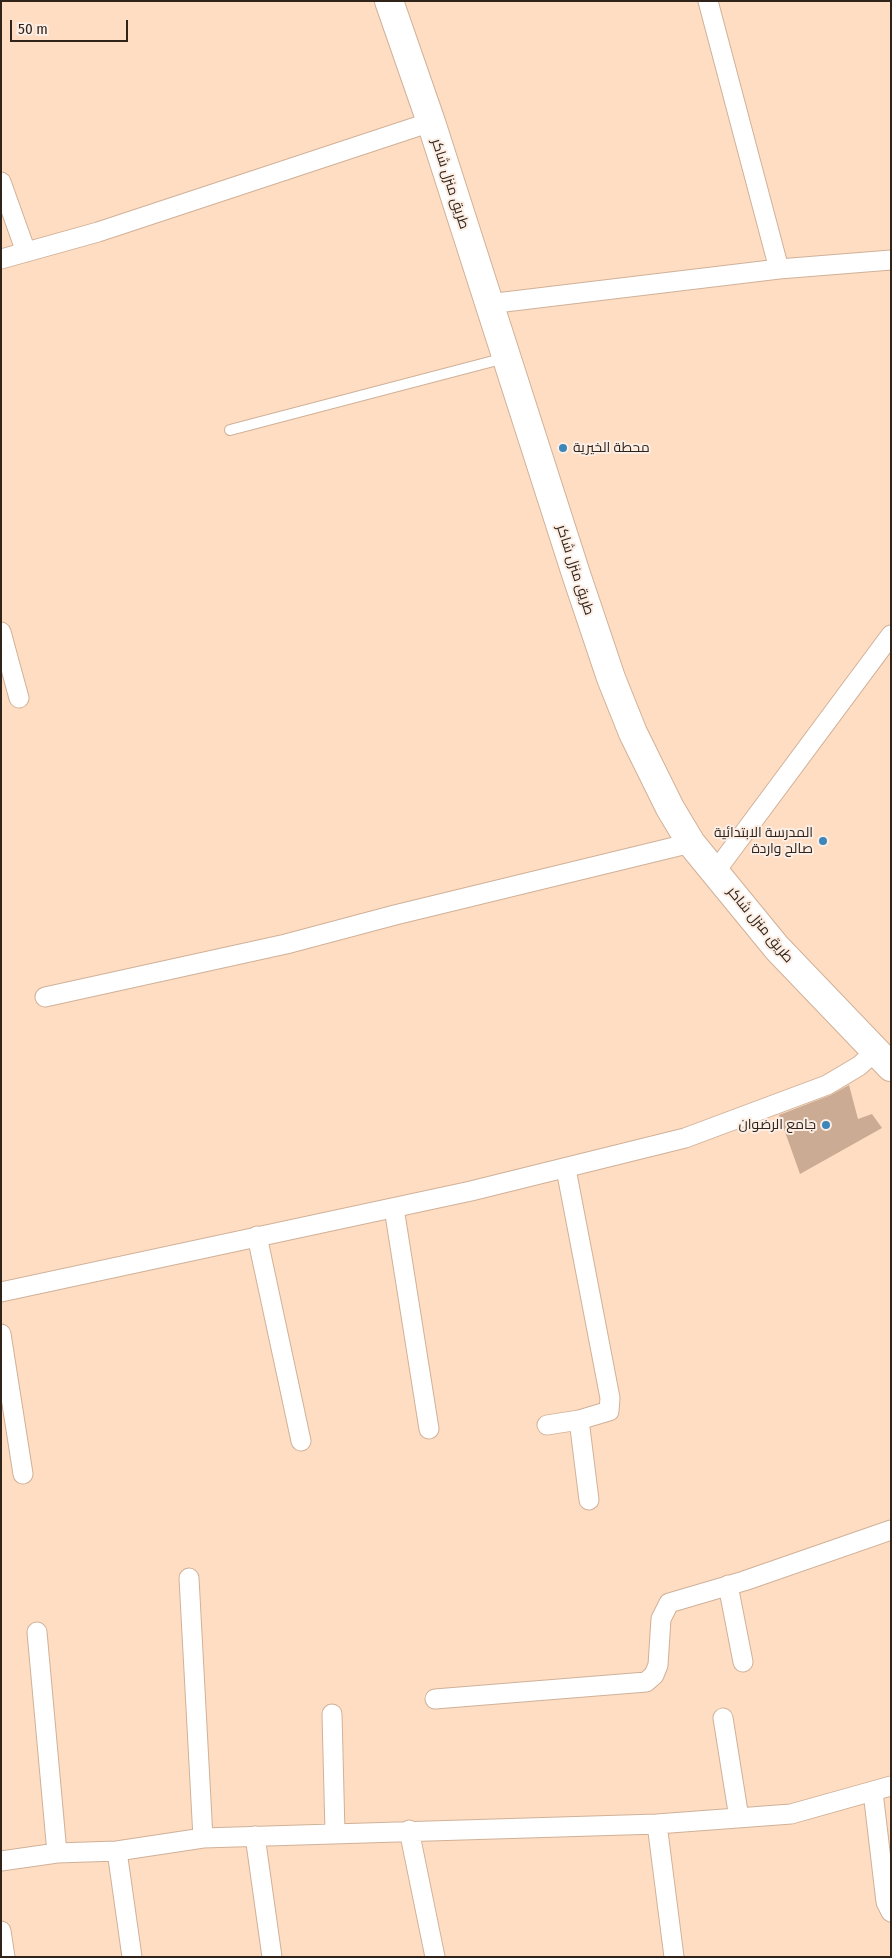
<!DOCTYPE html>
<html>
<head>
<meta charset="utf-8">
<style>
  body { margin:0 }
  #map { position:relative; width:892px; height:1958px; overflow:hidden; background:#feddc3; font-family:"Fira Sans Condensed",sans-serif }
  canvas { display:block }
  .frame { position:absolute; inset:0; border:2px solid #2f231a; pointer-events:none }
  .scale { position:absolute; left:10px; top:20px; width:118px; height:22px; box-sizing:border-box; border:2px solid #2f231a; border-top:0; padding-left:6px; font-size:15px; line-height:18px; white-space:nowrap; color:#2f231a; -webkit-text-stroke:4px #fceee4; paint-order:stroke }
</style>
</head>
<body>
<div id="map">
<canvas width="892" height="1958"></canvas>
<div class="frame"></div>
<div class="scale">50 m</div>
</div>
<script>
const g = document.querySelector('canvas').getContext('2d');
g.lineJoin = 'round';
function paint(path, color) { g.fillStyle = color; g.fill(path, 'evenodd'); }
const toPath = rows => new Path2D(rows.map(r => 'M' + r).join(''));
function trace(path, color, width, dash) { g.strokeStyle = color; g.lineWidth = width; g.lineCap = dash ? 'butt' : 'round'; g.setLineDash(dash || []); g.stroke(path); }
function drawText(font, color, halo, rows, align = 'center') {
  g.font = font + ' "Fira Sans Condensed",Cairo,sans-serif'; g.lineWidth = 4; g.setLineDash([]); g.textBaseline = 'middle'; g.strokeStyle = halo; g.fillStyle = color; for (const [text, x, y, turn = 0] of rows) {
    g.save(); g.translate(x, y); g.rotate((+turn || 0) * Math.PI / 180); g.textAlign = isNaN(turn) ? turn : align; if (halo) g.strokeText(text, 0, 0); g.fillText(text, 0, 0); g.restore();
  }
}
const building = toPath([
  [849,1085,858,1119,872,1114,882,1128,800,1174,779,1115,831,1095]
]);
const service = toPath([
  [230,430,505,358]
]);
const minor = toPath([
  [708,1,779,269],
  [1,182,26,252],
  [1,259,98,232,431,122],
  [488,304,779,269,891,260],
  [1,632,19,698],
  [715,872,891,635],
  [45,997,286,944,395,915,691,843],
  [566,1169,610,1398,609,1411,579,1420,589,1500],
  [394,1208,429,1429],
  [257,1236,301,1441],
  [1,1292,471,1191,685,1138,827,1085,859,1066,876,1051],
  [1,1334,23,1474],
  [547,1425,579,1420],
  [189,1578,203,1838],
  [728,1585,743,1662],
  [37,1632,57,1853],
  [435,1699,646,1682,654,1675,658,1665,661,1619,669,1603,744,1581,891,1530],
  [332,1714,335,1833],
  [723,1718,739,1818],
  [873,1792,886,1902,891,1912],
  [657,1824,674,1957],
  [409,1830,435,1957],
  [255,1836,272,1957],
  [117,1851,132,1957],
  [1,1861,57,1853,117,1851,203,1838,657,1824,791,1814,891,1786],
  [1,1931,5,1957]
]);
const primary = toPath([
  [389,1,431,122,576,574,611,678,633,733,670,808,691,843,777,948,891,1067]
]);
const markers = [
  [563,448,5,"#3c86b9"],
  [823,841,5,"#3c86b9"],
  [826,1125,5,"#3c86b9"]
];
const streetNames = [
  ["طريق منزل شاكر",450,184,72],
  ["طريق منزل شاكر",575,570,72],
  ["طريق منزل شاكر",760,925,50]
];
const poiNames = [
  ["محطة الخيرية",573,448,"left"],
  ["المدرسة الابتدائية",813,833],
  ["صالح واردة",813,849],
  ["جامع الرضوان",816,1125]
];
paint(building, '#cbab93');
trace(service, '#d0b198', 12);
trace(minor, '#d0b198', 21);
trace(primary, '#d0b198', 30);
trace(service, '#fff', 10);
trace(minor, '#fff', 19);
trace(primary, '#fff', 28);
for (const [x, y, r, color] of markers) { const dot = new Path2D(); dot.arc(x, y, r, 0, 2 * Math.PI); g.fillStyle = color; g.fill(dot); trace(dot, '#fceee4', 2); }
drawText('14px', '#2f231a', '#fceee4', streetNames);
drawText('14px', '#2f231a', '#fceee4', poiNames, 'right');
</script>
</body>
</html>
